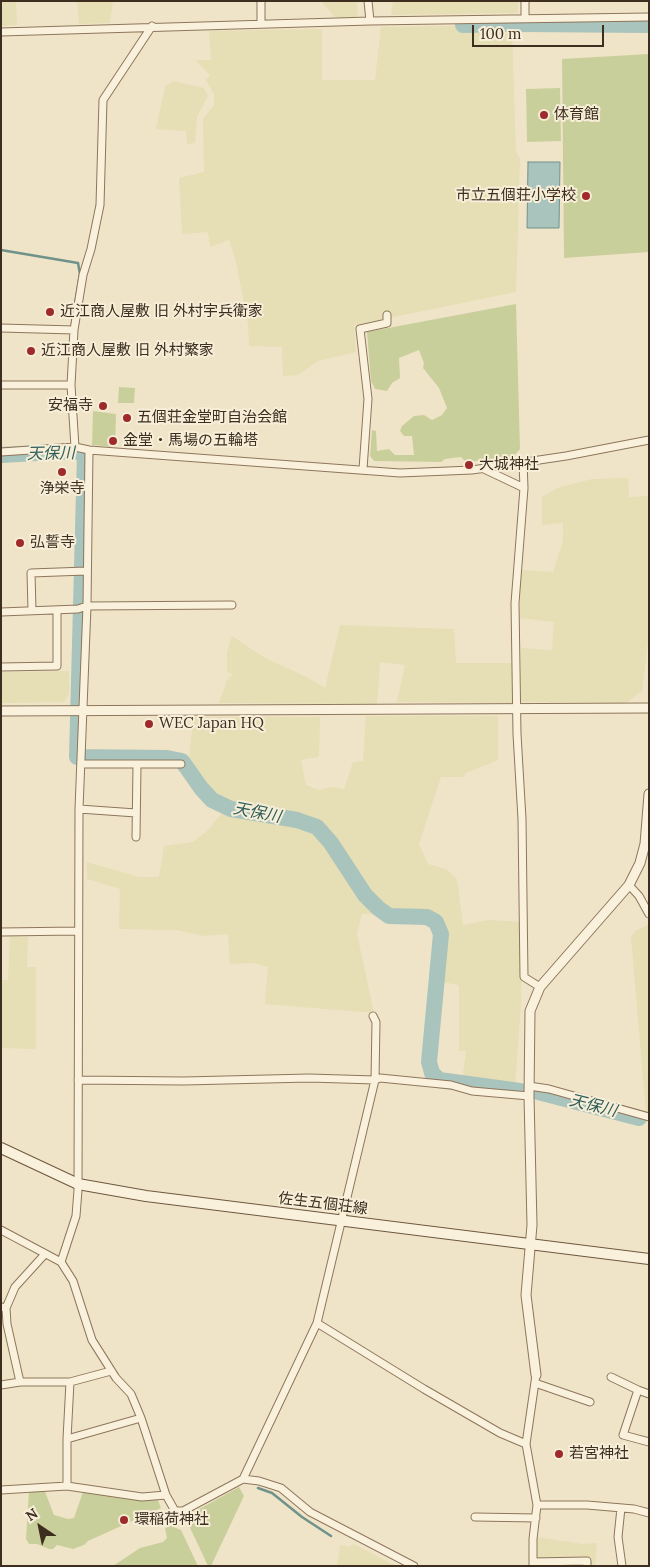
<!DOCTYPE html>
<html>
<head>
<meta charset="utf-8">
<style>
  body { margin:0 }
  #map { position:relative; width:650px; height:1567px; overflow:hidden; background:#f0e4c8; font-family:Lora,serif }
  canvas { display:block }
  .frame { position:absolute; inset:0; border:2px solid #3d2e20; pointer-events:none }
  .north { position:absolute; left:15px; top:1502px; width:50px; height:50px; -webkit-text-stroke:4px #f7eed8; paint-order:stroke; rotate:326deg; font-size:14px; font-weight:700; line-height:20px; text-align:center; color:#3d2e20 }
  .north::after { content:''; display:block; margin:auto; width:18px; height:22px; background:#3d2e20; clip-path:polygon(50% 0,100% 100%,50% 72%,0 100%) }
  .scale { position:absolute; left:472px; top:25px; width:132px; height:22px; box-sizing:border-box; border:2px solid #3d2e20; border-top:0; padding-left:6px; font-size:15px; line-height:18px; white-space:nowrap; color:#3d2e20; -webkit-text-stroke:4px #f7eed8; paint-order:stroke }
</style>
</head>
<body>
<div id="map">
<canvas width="650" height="1567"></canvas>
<div class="frame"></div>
<div class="north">N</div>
<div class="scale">100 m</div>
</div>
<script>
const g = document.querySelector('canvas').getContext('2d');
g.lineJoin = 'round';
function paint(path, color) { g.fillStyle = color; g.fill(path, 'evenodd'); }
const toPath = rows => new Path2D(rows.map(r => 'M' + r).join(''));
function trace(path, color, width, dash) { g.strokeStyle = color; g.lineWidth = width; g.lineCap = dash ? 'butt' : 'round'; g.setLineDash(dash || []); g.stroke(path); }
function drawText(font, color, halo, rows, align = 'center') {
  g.font = font + ' Lora,"Noto Sans JP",serif'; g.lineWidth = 4; g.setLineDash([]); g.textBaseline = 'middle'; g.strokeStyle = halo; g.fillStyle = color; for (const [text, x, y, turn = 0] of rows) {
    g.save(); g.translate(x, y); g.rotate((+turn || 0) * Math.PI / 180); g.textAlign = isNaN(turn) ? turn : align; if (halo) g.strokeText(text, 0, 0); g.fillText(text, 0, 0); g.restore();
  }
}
const farmland = toPath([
  [1,1,16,1,17,25,1,26],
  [77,1,113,1,110,23,79,24],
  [321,1,357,1,358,19,335,17],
  [393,1,518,1,518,13,391,15],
  [508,25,508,32,512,32,516,152,520,158,516,292,354,325,356,352,318,361,298,375,283,376,282,347,249,346,248,324,236,262,229,240,210,247,208,232,182,234,179,178,204,172,203,119,214,105,214,94,206,80,210,75,195,60,211,60,209,31,322,29,322,80,375,80,381,27],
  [173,81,204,88,208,96,197,117,195,143,187,144,186,131,156,129,165,87],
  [628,478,629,497,649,496,649,634,642,691,626,703,521,702,521,648,552,650,554,622,520,618,520,570,553,572,563,541,563,523,542,525,542,497,557,488,592,479],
  [340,625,454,629,456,663,512,663,515,703,397,702,405,665,380,662,377,704,219,703,227,680,233,674,227,672,227,652,232,636,265,658,307,677,325,688],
  [69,671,69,694,64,702,1,703,1,672],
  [366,716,498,716,498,760,466,773,463,777,441,777,419,844,428,864,446,869,457,879,463,925,488,920,523,922,521,1004,515,1087,462,1080,466,1051,459,1051,459,985,441,982,446,925,439,917,426,914,398,913,362,914,357,934,374,1013,265,1004,268,967,253,963,230,964,228,934,204,936,176,930,119,929,120,889,87,879,87,862,139,877,159,877,164,846,193,842,208,830,228,805,215,797,203,786,189,762,193,717,320,717,319,757,301,760,306,785,319,790,331,787,344,789,353,762,363,761],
  [649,924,649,1114,646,1113,631,937,635,931],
  [10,936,28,937,27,967,36,967,36,1049,1,1048,1,980,8,980],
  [536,1537,583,1544,597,1543,595,1566,536,1566],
  [354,1544,396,1566,337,1566,340,1545,348,1547]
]);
const green = toPath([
  [649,54,649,252,564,258,562,59],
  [560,88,561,141,527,142,526,89],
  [516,304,520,449,513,457,466,462,461,457,445,459,441,462,374,461,370,456,372,430,376,431,377,451,389,449,395,455,414,455,412,436,404,436,400,431,402,426,414,416,424,415,432,420,442,415,447,408,439,388,423,368,424,363,419,350,399,358,400,378,392,383,387,391,375,389,371,381,367,332],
  [119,387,135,388,134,403,118,403],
  [93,411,116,414,115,447,92,445],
  [239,1487,244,1496,211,1566,208,1566,185,1517],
  [44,1489,54,1515,68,1519,74,1518,83,1492,157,1498,161,1508,88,1541,84,1545,73,1549,57,1545,53,1549,49,1549,37,1544,29,1544,26,1539,29,1491],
  [171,1526,181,1530,198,1566,113,1566,140,1548,163,1542,167,1538,165,1528]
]);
const water = toPath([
  [528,162,560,162,559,228,527,228,528,162]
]);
const stream = toPath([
  [1,250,78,263,80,274,72,323],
  [258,1488,272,1493,302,1517,331,1536]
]);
const river = toPath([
  [520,24,649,25],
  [463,25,510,24],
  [1,455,75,451,85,454,77,757,167,758,182,761,201,788,212,800,231,809,297,820,317,827,331,843,365,895,378,908,389,916,427,917,436,922,441,934,429,1062,432,1073,439,1080,520,1091],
  [538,1092,639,1118]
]);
const minor = toPath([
  [261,1,261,24],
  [368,1,370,21],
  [525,1,525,19],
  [1,32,370,21,649,17],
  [1,328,74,330],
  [1,385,71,385],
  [75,447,71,385,74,330,83,275,91,249,100,205,103,100,152,26],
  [1,452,75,447,89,450,400,473,472,470,566,456,649,440],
  [523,462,524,488,515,603,517,734,522,819,524,977,540,987],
  [363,469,368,399,360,329,387,323,387,315],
  [484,469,524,488],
  [32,610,31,573,86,571],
  [1,612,78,609,87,606,232,605],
  [1,667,57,666,57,610],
  [82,764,181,764],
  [79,809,136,813],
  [136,837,137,765],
  [629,885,639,896,649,914],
  [1,932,78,931],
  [78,1080,184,1081,309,1078,375,1080,380,1078,451,1085,472,1091,529,1096],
  [529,1086,549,1089,649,1117],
  [1,1230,61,1262,73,1281,92,1340,116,1378,131,1394,141,1418,166,1495,175,1511,183,1511,243,1479,259,1481,281,1488,310,1512,414,1566],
  [61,1262,76,1216,78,1190,79,809,87,606,89,450],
  [1,1307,6,1308,15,1287,45,1254],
  [6,1308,7,1324,20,1382],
  [317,1323,424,1389,500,1433,526,1444],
  [611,1377,638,1390,623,1435,649,1442],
  [70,1382,67,1439,141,1418],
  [535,1383,590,1402],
  [1,1385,20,1382,70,1382,111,1371],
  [638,1390,649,1394],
  [67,1439,67,1486],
  [243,1479,317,1323,375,1080,376,1022,373,1016],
  [1,1490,67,1486,142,1497,166,1495],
  [537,1505,587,1505,634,1509,649,1513],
  [621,1508,618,1537,622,1566],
  [475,1517,536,1518],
  [533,1562,587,1561,587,1566],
  [533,1566,533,1539,537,1505,526,1444,536,1375]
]);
const tertiary = toPath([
  [1,711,649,708],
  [536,1375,526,1295,532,1225,529,1096,530,1011,540,987,629,885,640,863,645,844,649,794]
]);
const secondary = toPath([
  [1,1148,78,1184,146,1196,649,1259]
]);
const markers = [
  [544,115,5,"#9e2a2b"],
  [586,196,5,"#9e2a2b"],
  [50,312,5,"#9e2a2b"],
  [31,351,5,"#9e2a2b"],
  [103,406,5,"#9e2a2b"],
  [127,418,5,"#9e2a2b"],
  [113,441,5,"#9e2a2b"],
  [469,465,5,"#9e2a2b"],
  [62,472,5,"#9e2a2b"],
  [20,543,5,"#9e2a2b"],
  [149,724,5,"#9e2a2b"],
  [559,1454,5,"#9e2a2b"],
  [124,1520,5,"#9e2a2b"]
];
const poiNames = [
  ["体育館",554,115],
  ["市立五個荘小学校",576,196,"right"],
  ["近江商人屋敷 旧 外村宇兵衛家",60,312],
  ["近江商人屋敷 旧 外村繁家",41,351],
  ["安福寺",93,406,"right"],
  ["五個荘金堂町自治会館",137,418],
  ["金堂・馬場の五輪塔",123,441],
  ["大城神社",479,465],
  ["浄栄寺",62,489,"center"],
  ["弘誓寺",30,543],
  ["WEC Japan HQ",159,724],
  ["若宮神社",569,1454],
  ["環稲荷神社",134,1520]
];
const streetNames = [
  ["佐生五個荘線",323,1204,7]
];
const waterNames = [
  ["天保川",51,454,-1],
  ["天保川",257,813,11],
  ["天保川",593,1106,14]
];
paint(farmland, '#e6deb5');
paint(green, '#c9cf9b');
paint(water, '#a9c4bc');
trace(water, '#6f938a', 1);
trace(stream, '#6f938a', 2.5);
trace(river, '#a9c4bc', 16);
trace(minor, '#8d765c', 9);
trace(tertiary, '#8d765c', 11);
trace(secondary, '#6f573f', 12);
trace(minor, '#faf1dc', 7);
trace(tertiary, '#faf1dc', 9);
trace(secondary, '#faf1dc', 10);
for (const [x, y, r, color] of markers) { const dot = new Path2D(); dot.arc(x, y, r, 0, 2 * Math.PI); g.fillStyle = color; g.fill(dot); trace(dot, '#f7eed8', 2); }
drawText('15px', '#3d2e20', '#f7eed8', poiNames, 'left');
drawText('15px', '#3d2e20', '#f7eed8', streetNames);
drawText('italic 16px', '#2f5d5a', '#f7eed8', waterNames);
</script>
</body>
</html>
